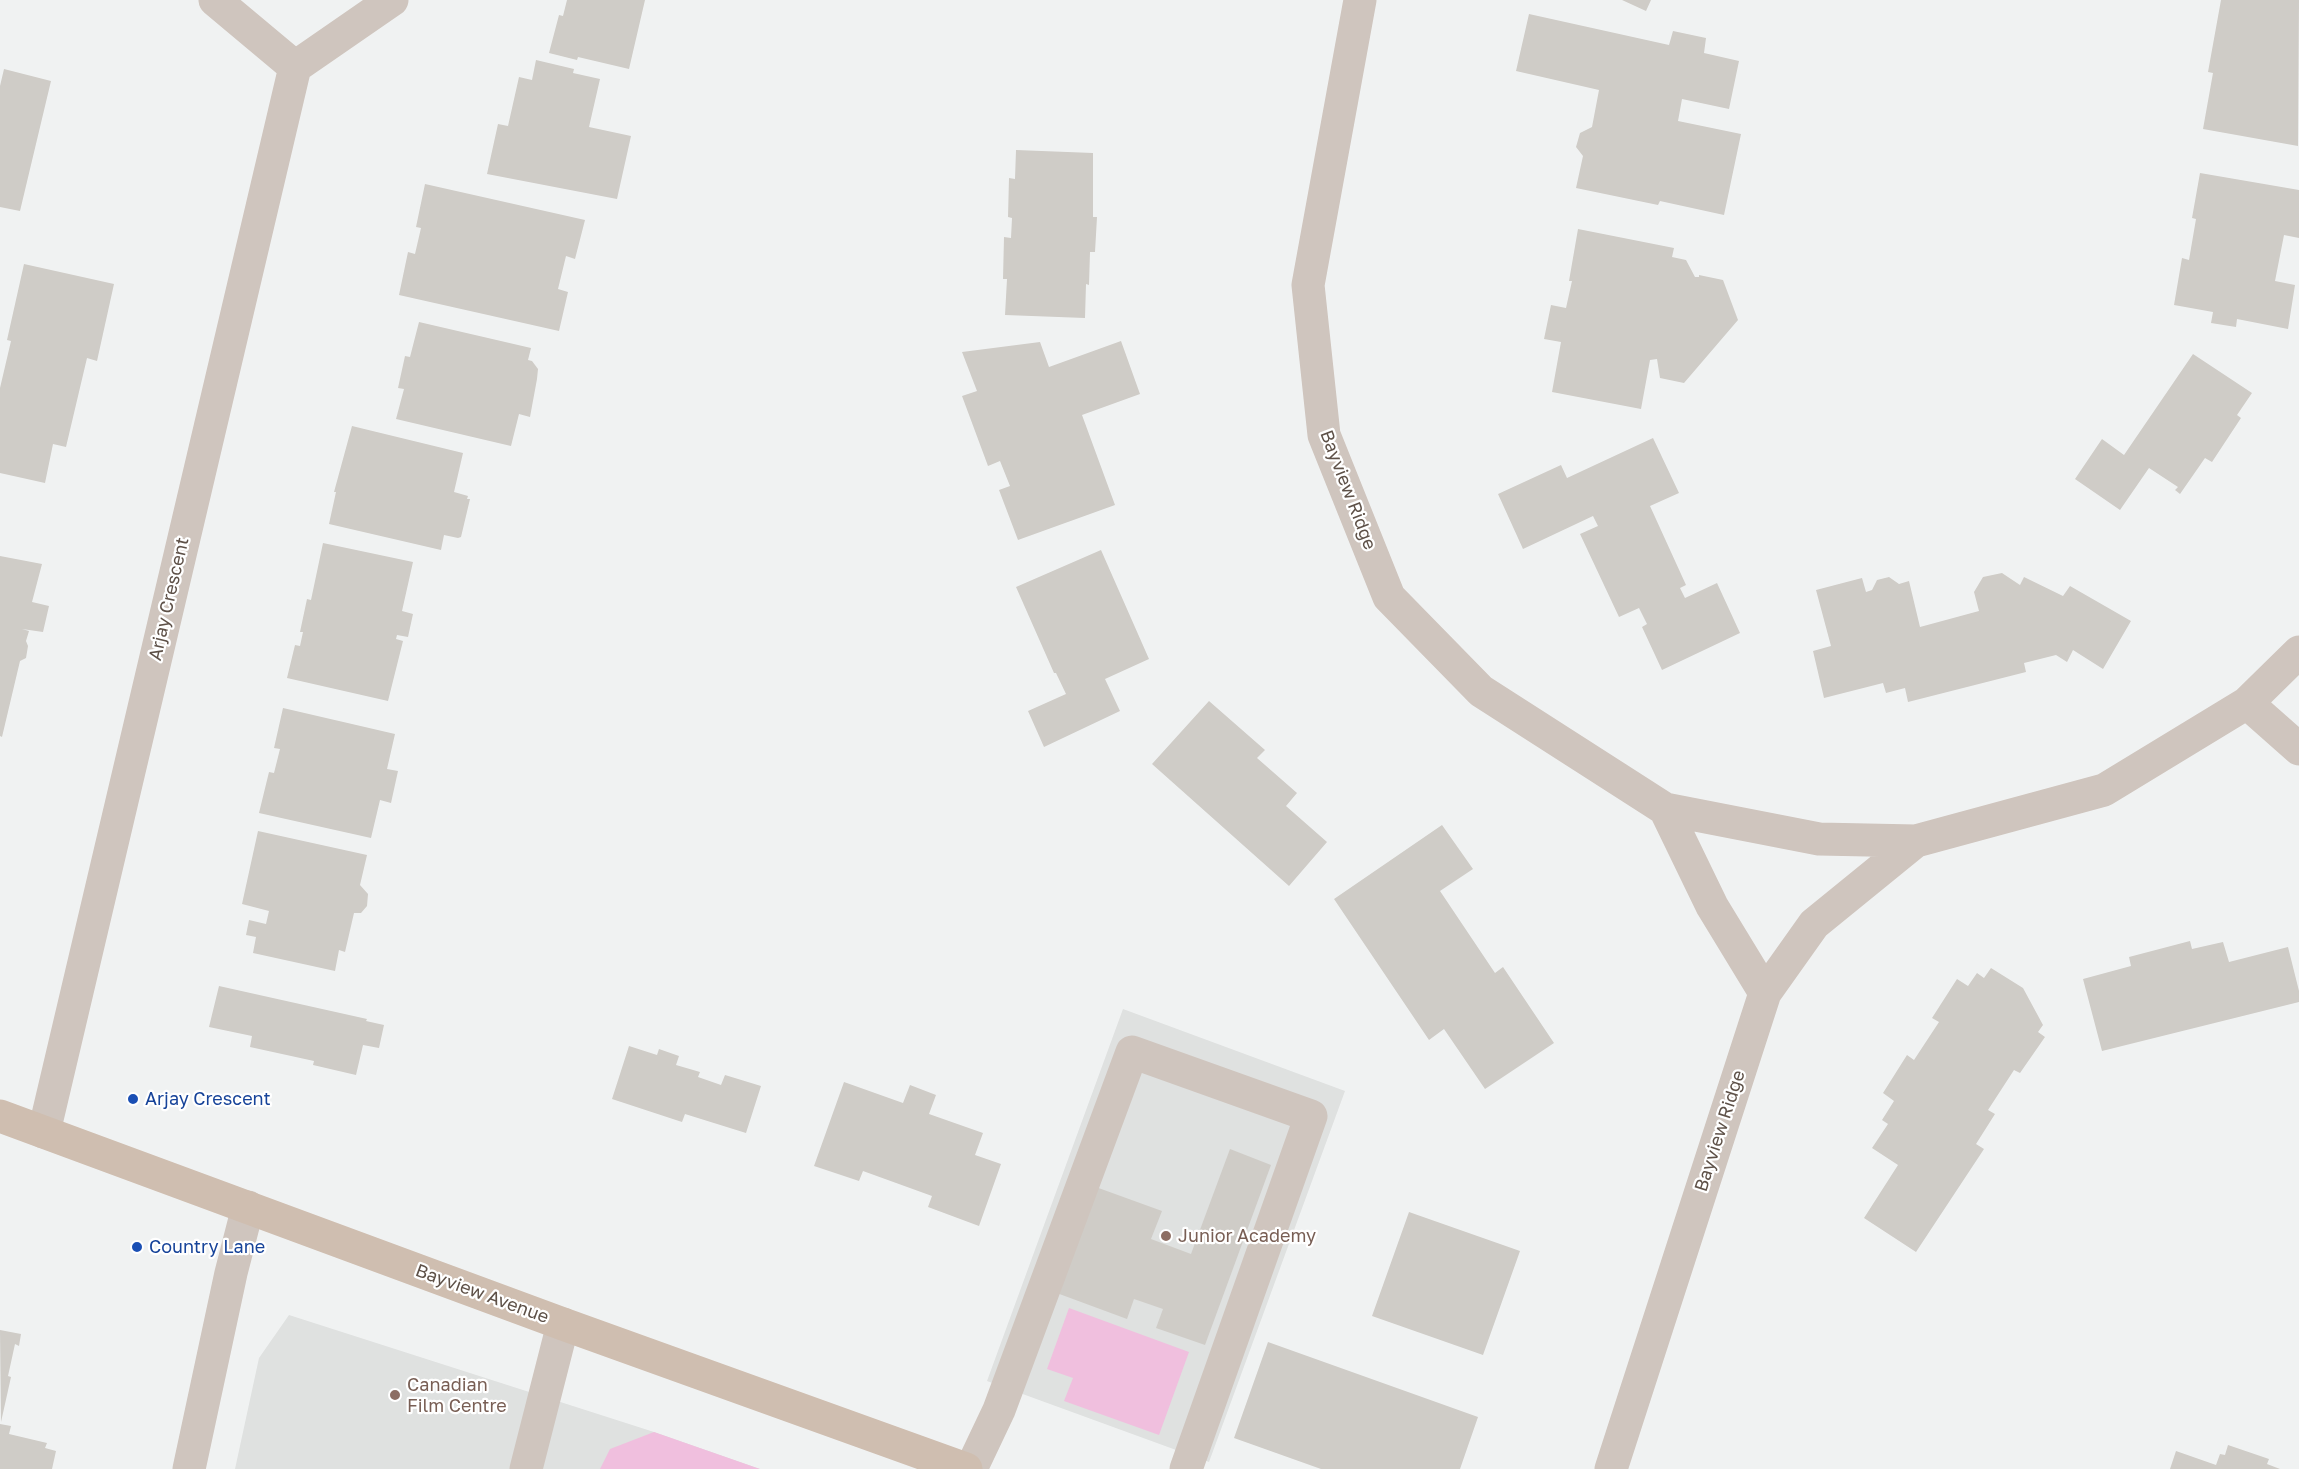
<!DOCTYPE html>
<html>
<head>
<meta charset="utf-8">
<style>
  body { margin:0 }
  canvas { display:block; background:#f0f2f2 }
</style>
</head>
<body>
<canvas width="2299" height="1469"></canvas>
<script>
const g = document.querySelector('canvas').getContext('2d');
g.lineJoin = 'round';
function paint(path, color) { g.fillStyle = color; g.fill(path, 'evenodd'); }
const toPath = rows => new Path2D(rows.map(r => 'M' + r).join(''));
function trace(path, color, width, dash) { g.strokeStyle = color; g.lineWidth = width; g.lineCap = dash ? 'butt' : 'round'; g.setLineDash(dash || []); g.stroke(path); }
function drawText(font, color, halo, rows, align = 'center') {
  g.font = font + ' "Golos Text",sans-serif'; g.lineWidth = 4.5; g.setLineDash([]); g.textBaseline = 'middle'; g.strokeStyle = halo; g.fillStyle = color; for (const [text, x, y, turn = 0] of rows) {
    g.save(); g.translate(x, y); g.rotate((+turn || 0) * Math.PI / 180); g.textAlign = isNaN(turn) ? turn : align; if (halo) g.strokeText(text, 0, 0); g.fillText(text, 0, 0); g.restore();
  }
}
const education = toPath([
  [1123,1009,1345,1091,1209,1462,987,1381],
  [289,1315,654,1432,760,1469,235,1469,259,1358]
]);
const green = toPath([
  [1069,1308,1189,1352,1159,1435,1064,1401,1073,1378,1047,1369],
  [654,1432,760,1469,600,1469,610,1449]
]);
const building = toPath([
  [567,0,645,0,629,69,578,57,577,60,549,53,559,15,563,16],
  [1622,0,1651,0,1646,11],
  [2221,0,2299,0,2298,146,2203,129,2213,73,2208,72],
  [1529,14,1669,45,1673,31,1706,38,1704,53,1739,61,1729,109,1682,99,1678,121,1741,134,1724,215,1660,201,1658,205,1576,188,1583,156,1576,147,1580,133,1592,127,1599,90,1516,71],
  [536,60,574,69,573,73,600,79,589,127,631,136,617,199,487,174,498,124,508,126,519,77,532,80],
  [4,69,51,81,20,211,0,207,0,86],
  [1016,150,1093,153,1093,217,1097,217,1095,252,1090,252,1089,285,1086,284,1085,318,1005,315,1007,279,1003,279,1004,237,1011,238,1012,218,1008,217,1009,178,1015,179],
  [2200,173,2299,190,2299,238,2284,235,2275,281,2295,285,2288,329,2237,319,2236,327,2211,323,2213,312,2174,305,2182,258,2189,260,2196,219,2192,218],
  [425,184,585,220,575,259,566,256,558,289,568,292,559,331,399,295,408,252,415,254,421,228,416,227],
  [1578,229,1674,248,1672,257,1686,260,1695,277,1699,277,1699,275,1723,280,1738,320,1684,383,1660,378,1657,359,1650,360,1641,409,1552,392,1561,342,1544,339,1551,305,1566,308,1572,281,1569,281],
  [24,264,114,284,97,361,87,358,66,447,53,444,45,483,0,473,0,388,11,341,7,340],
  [419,322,531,348,528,360,532,361,538,369,537,379,530,417,519,414,511,446,396,419,404,389,398,388,405,356,410,357],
  [1121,341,1140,394,1082,415,1115,505,1018,540,999,490,1010,486,1000,461,988,466,962,396,977,391,962,352,1040,342,1049,367],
  [2193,354,2252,393,2237,415,2241,418,2212,462,2205,458,2180,494,2175,490,2178,487,2149,468,2120,510,2075,479,2102,439,2124,455],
  [352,426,463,453,454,492,468,496,467,499,470,499,461,537,458,538,444,535,441,550,329,524,336,492,334,492],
  [1653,438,1679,493,1650,506,1686,585,1680,588,1685,598,1717,583,1740,633,1662,670,1642,627,1647,624,1639,608,1619,617,1580,534,1598,526,1593,516,1523,549,1498,494,1561,465,1567,478],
  [323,543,413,562,402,611,413,614,408,637,397,635,396,639,403,641,388,701,287,678,295,645,300,646,303,632,300,632,307,599,311,600],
  [1101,550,1149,659,1105,679,1120,711,1044,747,1028,711,1066,694,1056,673,1054,673,1016,587],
  [0,556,42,564,32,602,49,606,43,632,22,629,29,631,26,641,28,646,26,658,20,661,2,737,0,736],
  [2002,573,2020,585,2024,577,2063,596,2070,586,2131,621,2103,669,2073,650,2067,662,2056,655,2024,663,2026,672,1908,702,1905,688,1886,693,1883,683,1824,698,1813,651,1831,646,1816,590,1862,578,1866,592,1872,590,1877,580,1889,577,1899,584,1909,581,1920,627,1979,611,1974,592,1983,577],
  [1209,701,1265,750,1257,758,1297,793,1286,806,1327,842,1289,886,1152,764],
  [283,708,395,734,387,769,398,771,391,803,380,800,371,838,259,813,269,772,274,773,280,749,274,748],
  [1442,825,1473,869,1440,891,1495,973,1503,967,1554,1043,1485,1089,1444,1029,1429,1040,1334,899],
  [258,831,367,855,360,885,368,894,367,906,361,913,354,913,345,952,339,950,335,971,253,953,256,937,246,935,249,920,266,924,269,911,242,904],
  [2190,941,2192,949,2223,942,2229,962,2288,947,2299,991,2299,1002,2102,1051,2083,979,2131,966,2129,957],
  [1991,968,2023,988,2043,1025,2038,1032,2045,1037,2020,1073,2014,1070,1988,1110,1995,1114,1976,1144,1984,1149,1916,1252,1864,1218,1898,1165,1872,1148,1888,1124,1882,1120,1894,1101,1883,1093,1907,1055,1914,1060,1939,1022,1932,1018,1957,979,1968,986,1977,973,1984,978],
  [219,986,367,1019,366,1021,384,1025,379,1048,363,1045,356,1075,313,1065,314,1061,250,1047,252,1036,209,1027],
  [629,1046,657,1055,659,1049,679,1056,676,1065,700,1072,698,1077,721,1085,725,1075,761,1086,746,1133,685,1114,682,1122,612,1099],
  [844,1082,903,1103,910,1085,936,1095,929,1114,983,1133,975,1155,1001,1164,979,1226,928,1207,932,1196,863,1171,859,1181,814,1166],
  [1230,1149,1271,1165,1205,1345,1156,1328,1163,1309,1134,1299,1127,1319,1054,1292,1093,1186,1162,1211,1151,1239,1191,1254],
  [1409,1212,1520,1251,1483,1355,1372,1316],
  [0,1330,21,1334,19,1346,15,1344,8,1376,11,1377,1,1422],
  [1268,1342,1478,1417,1460,1469,1321,1469,1234,1438],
  [0,1424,11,1426,9,1434,47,1443,45,1448,56,1451,52,1469,0,1469],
  [2228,1445,2269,1459,2267,1464,2280,1469,2170,1469,2176,1451,2216,1465,2220,1454,2225,1455]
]);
const minor = toPath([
  [215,0,295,67],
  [1360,0,1308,285,1324,435,1389,597,1481,691,1665,809,1712,906,1765,993,1611,1469],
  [2247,703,2299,749],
  [1665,809,1819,839,1916,841],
  [1765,993,1814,924,1916,841,2104,790,2247,703,2299,652],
  [44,1132,295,67,392,0],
  [189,1469,231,1273,248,1207],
  [526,1469,563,1324],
  [971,1469,999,1410,1132,1052,1311,1116,1186,1469]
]);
const major = toPath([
  [0,1116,563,1324,966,1469]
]);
const markers = [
  [133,1099,6,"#1a4fb4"],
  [1166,1236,6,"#8d6e63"],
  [137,1247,6,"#1a4fb4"],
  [395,1395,6,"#8d6e63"]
];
const streetNames = [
  ["Bayview Ridge",1348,490,69],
  ["Arjay Crescent",169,599,-77],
  ["Bayview Ridge",1720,1131,-72],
  ["Bayview Avenue",482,1294,20]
];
const transitNames = [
  ["Arjay Crescent",145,1099],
  ["Country Lane",149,1247]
];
const educationNames = [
  ["Junior Academy",1178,1236],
  ["Canadian",407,1385],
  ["Film Centre",407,1406]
];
paint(education, '#dfe1e0');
paint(green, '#f0bfde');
paint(building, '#cfccc7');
trace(minor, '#cfc5be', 33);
trace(major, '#cfbeb0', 33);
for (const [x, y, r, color] of markers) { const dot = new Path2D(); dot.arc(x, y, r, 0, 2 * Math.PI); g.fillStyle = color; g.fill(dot); trace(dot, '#fff', 2); }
drawText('18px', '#5e5148', '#fff', streetNames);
drawText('18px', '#164399', '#fff', transitNames, 'left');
drawText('18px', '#785e54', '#fff', educationNames, 'left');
</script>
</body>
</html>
